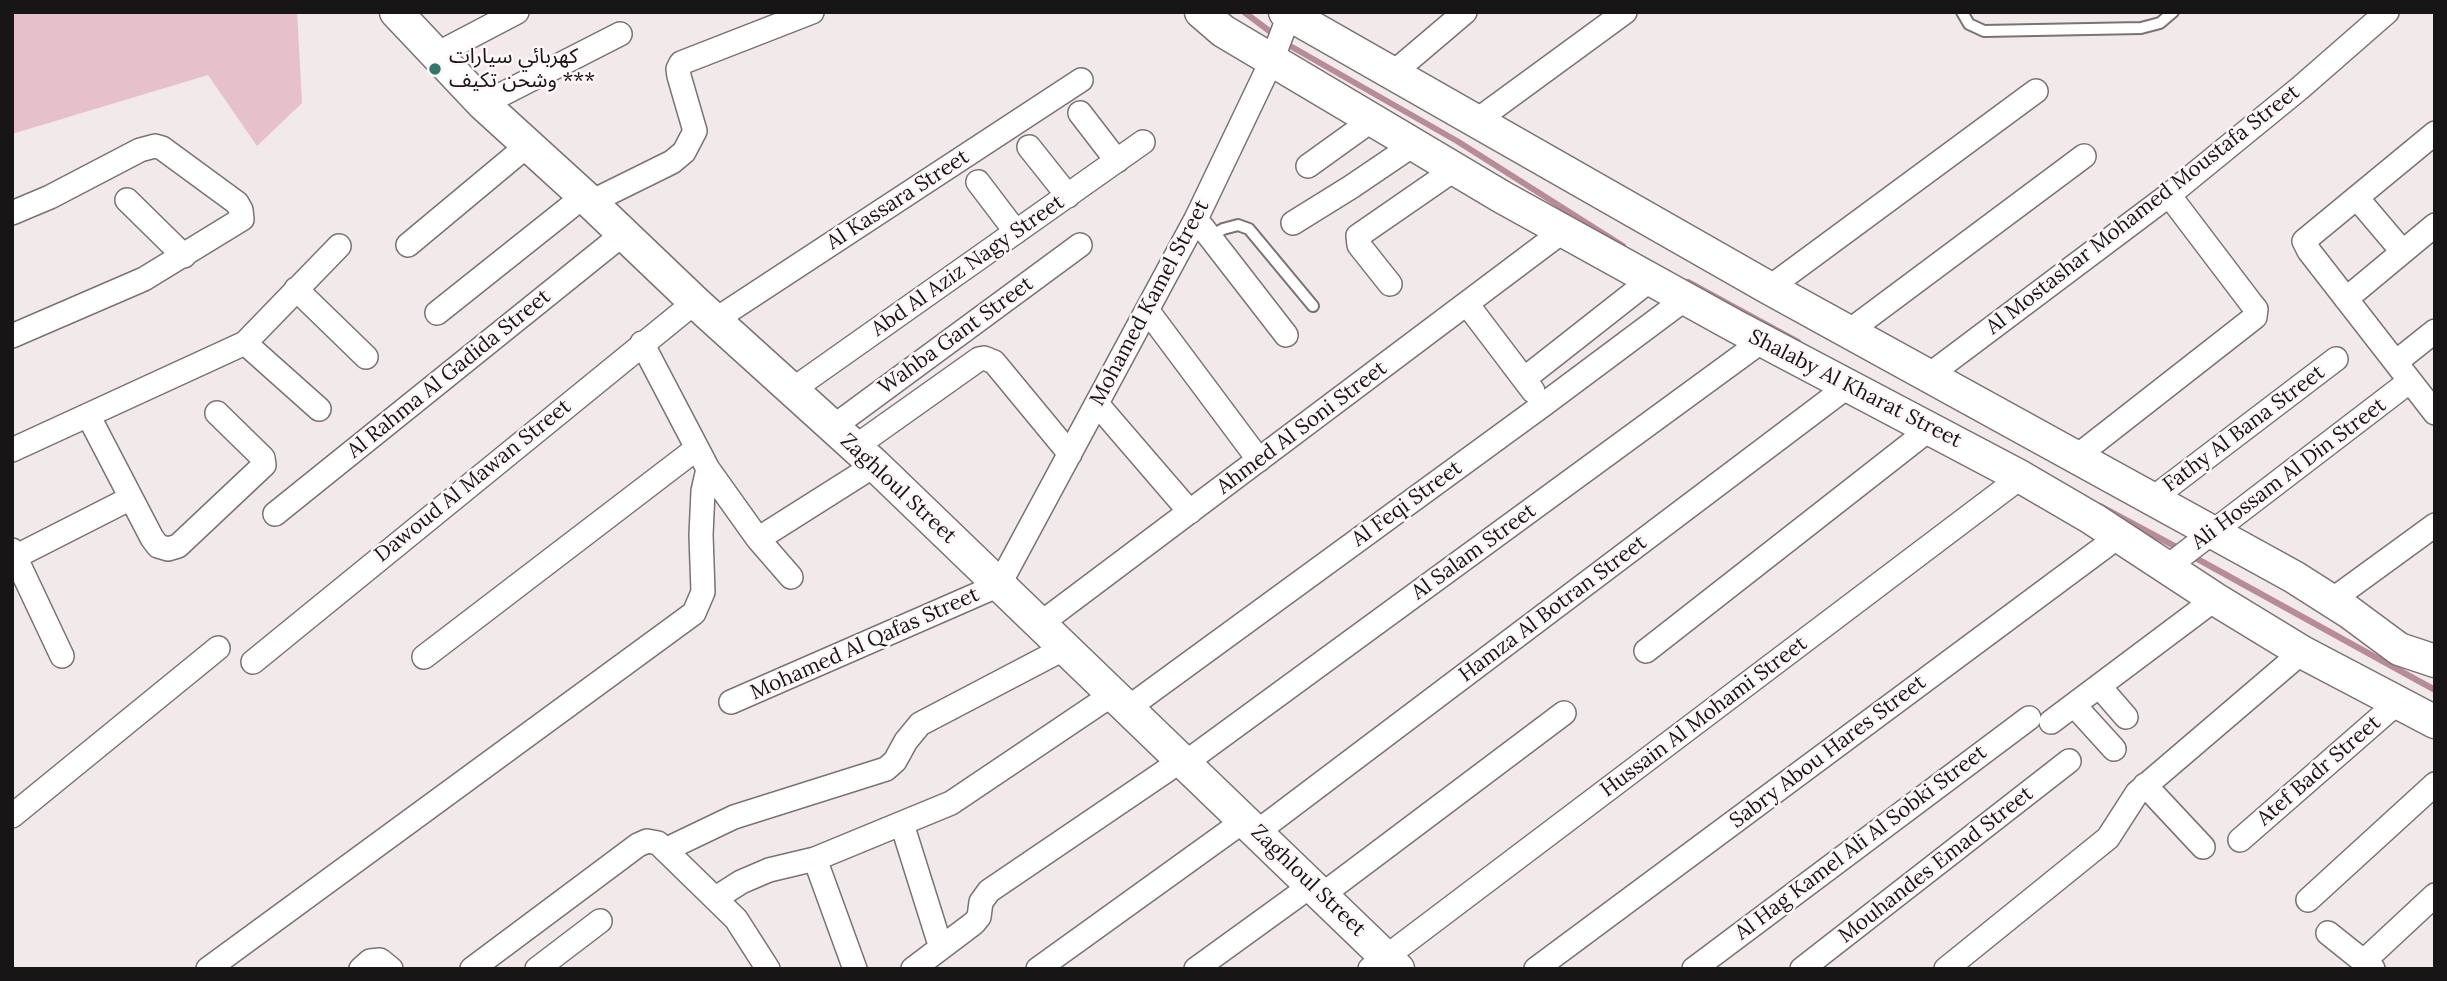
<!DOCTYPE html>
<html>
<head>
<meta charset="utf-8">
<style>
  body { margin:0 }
  #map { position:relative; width:2447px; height:981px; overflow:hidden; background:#f2e9eb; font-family:Lora,serif }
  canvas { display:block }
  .frame { position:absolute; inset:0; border:14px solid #181516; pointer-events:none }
</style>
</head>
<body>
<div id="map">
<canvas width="2447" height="981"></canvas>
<div class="frame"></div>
</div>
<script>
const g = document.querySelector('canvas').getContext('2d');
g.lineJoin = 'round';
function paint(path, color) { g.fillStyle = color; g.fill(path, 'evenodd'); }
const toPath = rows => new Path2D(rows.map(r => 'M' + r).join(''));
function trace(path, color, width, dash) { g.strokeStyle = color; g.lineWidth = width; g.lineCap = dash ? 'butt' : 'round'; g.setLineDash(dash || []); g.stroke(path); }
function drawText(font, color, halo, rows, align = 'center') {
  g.font = font + ' Lora,"Noto Sans Arabic",serif'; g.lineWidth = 5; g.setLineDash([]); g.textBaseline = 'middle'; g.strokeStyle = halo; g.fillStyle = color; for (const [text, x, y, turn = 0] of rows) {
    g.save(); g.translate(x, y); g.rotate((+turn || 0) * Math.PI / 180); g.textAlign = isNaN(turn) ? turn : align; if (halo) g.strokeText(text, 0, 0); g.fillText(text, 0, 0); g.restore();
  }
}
const green = toPath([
  [12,12,297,12,302,103,257,146,208,75,12,134]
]);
const stream = toPath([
  [1244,12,1276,36],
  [1285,43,1457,141,1623,246],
  [1688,282,1798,342],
  [2100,506,2180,549],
  [2192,556,2435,690]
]);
const lane = toPath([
  [1962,12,1969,24,1984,31,2141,28,2160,23,2173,12],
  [1210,237,1223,229,1238,225,1249,229,1313,306]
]);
const street = toPath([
  [435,55,517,12],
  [1392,74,1465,12],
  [483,104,620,34],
  [1080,113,1117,161],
  [1476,121,1625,12],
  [2435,133,2304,241,2309,251,2435,413],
  [1029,147,1068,196],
  [1308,166,1372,120],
  [978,182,1016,232],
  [2357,198,2402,251],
  [127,200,184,256],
  [591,202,672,162,684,152,695,131,679,76,678,69,681,63,812,12],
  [12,213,50,197,140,150,155,146,162,148,237,203,241,210,242,219,144,279,12,336],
  [1196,219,1286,335],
  [1293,223,1351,187,1413,145],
  [408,245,528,145],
  [1390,284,1359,245,1358,236,1455,169],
  [1769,288,2036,91],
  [296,289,366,357],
  [2346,299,2435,225],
  [1467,304,1533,391],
  [1147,310,1259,460],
  [437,313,584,196],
  [715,320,1081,80],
  [1848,332,2084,156],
  [245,343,319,409],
  [642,343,708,469,758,539,791,577],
  [2396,362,2435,331],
  [1928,376,2169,195,2300,88,2387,12],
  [1524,379,1650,280],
  [792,390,1143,142],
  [1097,404,1190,512],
  [88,415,152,538,158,546,168,549,178,546,264,465,263,458,217,413],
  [833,427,1080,245],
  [855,447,979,359,984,358,994,362,1070,454],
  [12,450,245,343,339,246],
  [2076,457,2255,317,2256,309,2251,303,2169,195],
  [2152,499,2336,359],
  [275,514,623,234],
  [758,539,875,465],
  [12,550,62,656],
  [15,557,131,498],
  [2167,567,2410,381],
  [2332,600,2435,525],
  [1040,624,1563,231],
  [1646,651,1931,428],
  [424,657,696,449],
  [253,662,695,302],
  [2099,686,2126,717],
  [731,702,999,585,1196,219,1272,60,1289,15],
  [2074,705,2114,749],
  [1128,708,1543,405,1685,299],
  [2051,722,2215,599],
  [1185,763,1762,341],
  [2145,785,2203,847],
  [12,816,218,648],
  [902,824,941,948],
  [1257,832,1848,386],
  [2240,840,2397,703],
  [665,850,734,817,886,769,895,761,906,741,920,724,1065,648],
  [815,859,855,969],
  [1322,895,1564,713],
  [716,898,741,882,769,870,815,859,951,803,1113,694],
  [2308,900,2435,784],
  [2328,933,2373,969],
  [2363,962,2435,895],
  [208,969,694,613,703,592,701,535,703,491,708,469],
  [361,969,370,961,380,960,391,969],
  [472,969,638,845,647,841,658,843,736,919,768,969],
  [537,969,600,921],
  [913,969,974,923,979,917,981,902,989,891,1182,760],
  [1038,969,1245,820],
  [1196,969,1312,885],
  [1370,969,2021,477],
  [1536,969,2119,536],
  [1694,969,2029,718],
  [1802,969,2069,761],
  [1946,969,2108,838,2137,793,2302,652]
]);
const secondary = toPath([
  [396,12,483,104,584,196,695,302,875,465,1398,969],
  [1201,12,1223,31,1502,197,1735,326,2021,477,2093,519,2215,599,2302,652,2435,722],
  [1285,12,1769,288,2294,577,2349,612,2399,649,2435,661]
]);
const markers = [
  [435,69,7,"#34776b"]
];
const poiNames = [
  ["كهربائي سيارات",449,57],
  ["وشحن تكيف ***",449,81]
];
const streetNames = [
  ["Al Kassara Street",898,200,-33],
  ["Al Mostashar Mohamed Moustafa Street",2143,210,-38],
  ["Abd Al Aziz Nagy Street",968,266,-35],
  ["Mohamed Kamel Street",1150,303,-62],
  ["Wahba Gant Street",956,336,-36],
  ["Al Rahma Al Gadida Street",449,374,-39],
  ["Shalaby Al Kharat Street",1855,389,27],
  ["Ahmed Al Soni Street",1302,428,-37],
  ["Fathy Al Bana Street",2244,429,-37],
  ["Ali Hossam Al Din Street",2289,474,-37],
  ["Dawoud Al Mawan Street",473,481,-39],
  ["Zaghloul Street",898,489,43],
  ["Al Feqi Street",1407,504,-36],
  ["Al Salam Street",1474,552,-36],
  ["Hamza Al Botran Street",1553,609,-37],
  ["Mohamed Al Qafas Street",865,644,-24],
  ["Hussain Al Mohami Street",1704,717,-37],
  ["Sabry Abou Hares Street",1828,752,-37],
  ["Atef Badr Street",2319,771,-41],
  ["Al Hag Kamel Ali Al Sobki Street",1861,843,-37],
  ["Mouhandes Emad Street",1936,865,-38],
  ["Zaghloul Street",1308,881,44]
];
paint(green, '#e6c0cb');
trace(stream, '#b78b98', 6);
trace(lane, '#7a7274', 14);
trace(street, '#7a7274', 26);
trace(secondary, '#7a7274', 35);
trace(lane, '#fff', 10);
trace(street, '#fff', 23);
trace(secondary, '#fff', 32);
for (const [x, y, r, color] of markers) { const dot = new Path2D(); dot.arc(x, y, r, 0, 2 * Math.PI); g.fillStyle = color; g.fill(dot); trace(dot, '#fef7f9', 2.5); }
drawText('21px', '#181516', '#fef7f9', poiNames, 'left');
drawText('21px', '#181516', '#fef7f9', streetNames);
</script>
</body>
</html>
